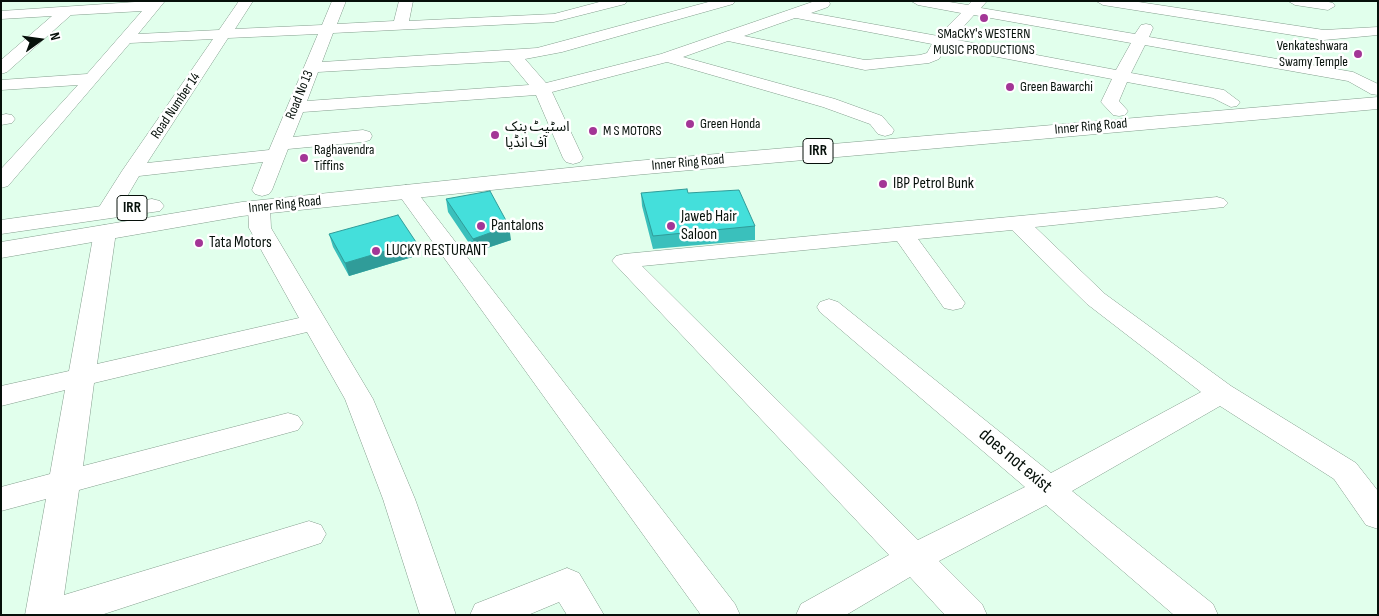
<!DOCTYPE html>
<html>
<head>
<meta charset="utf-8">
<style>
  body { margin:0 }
  #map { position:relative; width:1379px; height:616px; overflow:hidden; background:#e1ffec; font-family:"Sofia Sans Condensed",sans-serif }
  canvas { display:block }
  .frame { position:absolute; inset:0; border:2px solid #06100a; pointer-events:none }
  .north { position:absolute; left:15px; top:15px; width:50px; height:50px; -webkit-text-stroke:4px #fff; paint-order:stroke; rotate:76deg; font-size:14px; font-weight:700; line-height:20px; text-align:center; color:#06100a }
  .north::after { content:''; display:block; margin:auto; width:18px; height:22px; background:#06100a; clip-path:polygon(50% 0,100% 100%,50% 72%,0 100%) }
</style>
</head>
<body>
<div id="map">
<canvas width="1379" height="616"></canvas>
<div class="frame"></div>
<div class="north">N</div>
</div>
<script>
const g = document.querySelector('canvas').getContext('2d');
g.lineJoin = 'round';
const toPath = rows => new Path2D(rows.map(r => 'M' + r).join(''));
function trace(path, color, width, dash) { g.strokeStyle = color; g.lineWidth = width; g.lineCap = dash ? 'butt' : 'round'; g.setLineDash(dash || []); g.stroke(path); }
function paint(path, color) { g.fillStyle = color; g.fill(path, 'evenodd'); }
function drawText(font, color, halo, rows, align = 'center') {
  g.font = font + ' "Sofia Sans Condensed","Noto Sans Arabic",sans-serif'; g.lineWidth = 5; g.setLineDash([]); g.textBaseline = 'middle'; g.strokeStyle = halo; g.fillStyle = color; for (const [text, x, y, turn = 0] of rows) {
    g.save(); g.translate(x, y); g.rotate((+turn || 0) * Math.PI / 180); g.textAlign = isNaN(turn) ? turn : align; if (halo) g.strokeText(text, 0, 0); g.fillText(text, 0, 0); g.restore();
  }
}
const minor = toPath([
  [150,1,165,1,138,34,219,30,239,1,253,1,235,29,322,25,332,1,346,1,337,24,394,21,399,1,413,1,409,21,554,14,603,1,627,1,625,4,554,22,333,33,322,62,537,48,712,1,735,1,733,4,562,52,525,59,546,83,661,54,815,1,829,1,830,4,828,7,811,13,938,36,961,13,918,5,911,1,943,1,968,5,972,1,987,1,981,8,1135,34,1141,25,1146,24,1151,25,1153,28,1149,37,1353,72,1378,84,1378,95,1371,94,1348,81,1145,45,1131,73,1224,90,1240,102,1237,106,1231,107,1213,98,1127,82,1119,101,1128,111,1125,115,1119,116,1113,115,1101,102,1112,79,946,47,939,59,929,63,865,70,728,41,683,57,835,99,882,116,894,130,892,134,885,136,878,134,870,124,823,107,667,62,552,92,583,158,580,162,573,164,566,162,563,158,536,95,303,112,293,137,363,130,370,132,372,136,370,140,363,142,288,149,272,190,269,194,262,196,255,194,252,190,263,162,139,176,115,217,107,218,99,217,96,212,122,171,213,39,130,43,8,186,1,188,1,169,78,85,1,90,1,80,87,74,142,11,71,15,7,72,1,74,1,60,52,16,1,19,1,11,150,1],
  [974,15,1131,43,1116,70,952,39,974,15],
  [795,18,796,18,932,44,927,53,920,55,865,60,744,36,795,18],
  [318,34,269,150,147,163,228,38,318,34],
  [509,61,529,85,307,101,318,72,509,61],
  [1096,1,1132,1,1324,30,1378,27,1378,35,1324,40,1103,5,1096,1],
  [1288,1,1324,1,1333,3,1335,6,1328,10,1295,5,1288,1],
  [6,114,12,115,15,119,12,123,1,125,1,115,6,114],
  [406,185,413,187,735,604,740,615,701,615,396,191,399,187,406,185],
  [1217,197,1224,199,1228,203,1224,207,1035,227,1105,294,1231,386,1356,463,1378,491,1378,529,1366,525,1334,479,1220,406,1072,491,1213,604,1218,615,1174,615,1046,505,939,561,982,604,987,615,945,615,910,577,846,615,796,615,801,604,889,555,612,261,616,256,624,254,1217,197],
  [1012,230,1087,304,1201,392,1051,473,838,302,829,299,820,302,817,307,820,312,1025,487,918,540,642,266,897,241,944,308,953,310,962,308,965,303,918,239,1012,230],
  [259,201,267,202,270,207,271,228,373,399,415,499,456,615,420,615,383,499,345,399,307,332,94,383,83,466,288,413,298,416,303,423,298,430,79,490,64,595,309,521,321,525,326,534,321,543,101,615,25,615,46,499,1,511,1,487,50,474,65,390,1,406,1,386,69,371,94,232,97,227,105,225,113,227,116,232,97,364,299,318,249,228,248,207,251,202,259,201],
  [567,568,579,573,604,615,567,615,559,602,528,615,470,615,475,604,567,568]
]);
const trunk = toPath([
  [1378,97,1378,109,635,175,242,216,1,258,1,242,242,202,635,161,1378,97],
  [152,199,160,201,164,206,160,211,1,234,1,220,152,199]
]);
const wall = toPath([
  [641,193,755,226,755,240,653,249,642,206],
  [446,199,511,240,475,252,448,212],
  [329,234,419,255,349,276,333,247]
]);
const shadedWall = toPath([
  [509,226,511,240,475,252,473,239],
  [416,242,419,255,349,276,345,263]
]);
const building = toPath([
  [687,189,688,193,739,190,755,226,653,236,641,193,687,189],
  [490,191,509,226,473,239,446,199,490,191],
  [398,215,416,242,345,263,329,234,398,215]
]);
const markers = [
  [984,18,5,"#a33696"],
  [1358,54,5,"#a33696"],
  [1010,87,5,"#a33696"],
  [690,124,5,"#a33696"],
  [593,131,5,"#a33696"],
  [495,135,5,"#a33696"],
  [304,158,5,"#a33696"],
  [883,184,5,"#a33696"],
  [481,226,5,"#a33696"],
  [671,226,5,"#a33696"],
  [199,243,5,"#a33696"],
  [376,251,5,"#a33696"]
];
const farPoinames = [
  ["SMaCkY's WESTERN",984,34,"center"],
  ["MUSIC PRODUCTIONS",984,50,"center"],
  ["Venkateshwara",1348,46,"right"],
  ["Swamy Temple",1348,62,"right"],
  ["Green Bawarchi",1020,87],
  ["Green Honda",700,124],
  ["اسٹیٹ بنک",505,127],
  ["آف انڈیا",505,143],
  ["M S MOTORS",603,131],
  ["Raghavendra",314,150],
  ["Tiffins",314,166]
];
const farStreetnames = [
  ["Road No 13",300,95,-68],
  ["Road Number 14",176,106,-56],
  ["Inner Ring Road",1091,127,-5],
  ["Inner Ring Road",688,163,-5],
  ["Inner Ring Road",285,205,-6]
];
const shields = [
  [818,151,30],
  [132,208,30]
];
const shieldNames = [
  ["IRR",818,151],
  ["IRR",132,208]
];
const poiNames = [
  ["IBP Petrol Bunk",893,184],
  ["Jaweb Hair",681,217],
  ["Saloon",681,235],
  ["Pantalons",491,226],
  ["Tata Motors",209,243],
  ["LUCKY RESTURANT",386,251]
];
const nearStreetnames = [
  ["does not exist",1015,461,40]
];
trace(minor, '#839e8d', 1);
trace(trunk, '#839e8d', 1);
paint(minor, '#fff');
paint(trunk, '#fff');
paint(wall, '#3ac0bc');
paint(shadedWall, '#309c99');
paint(building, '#44dfdb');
trace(building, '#309c99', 1);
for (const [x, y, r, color] of markers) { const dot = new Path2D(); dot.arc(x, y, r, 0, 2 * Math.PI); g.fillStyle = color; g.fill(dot); trace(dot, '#fff', 2); }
drawText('14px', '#06100a', '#fff', farPoinames, 'left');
drawText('14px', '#06100a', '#fff', farStreetnames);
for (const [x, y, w] of shields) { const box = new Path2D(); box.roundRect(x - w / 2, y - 12.5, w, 25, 4); g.fillStyle = '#fff'; g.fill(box); trace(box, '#06100a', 1); }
drawText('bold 15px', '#06100a', null, shieldNames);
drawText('16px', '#06100a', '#fff', poiNames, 'left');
drawText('19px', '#06100a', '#fff', nearStreetnames);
</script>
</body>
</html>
